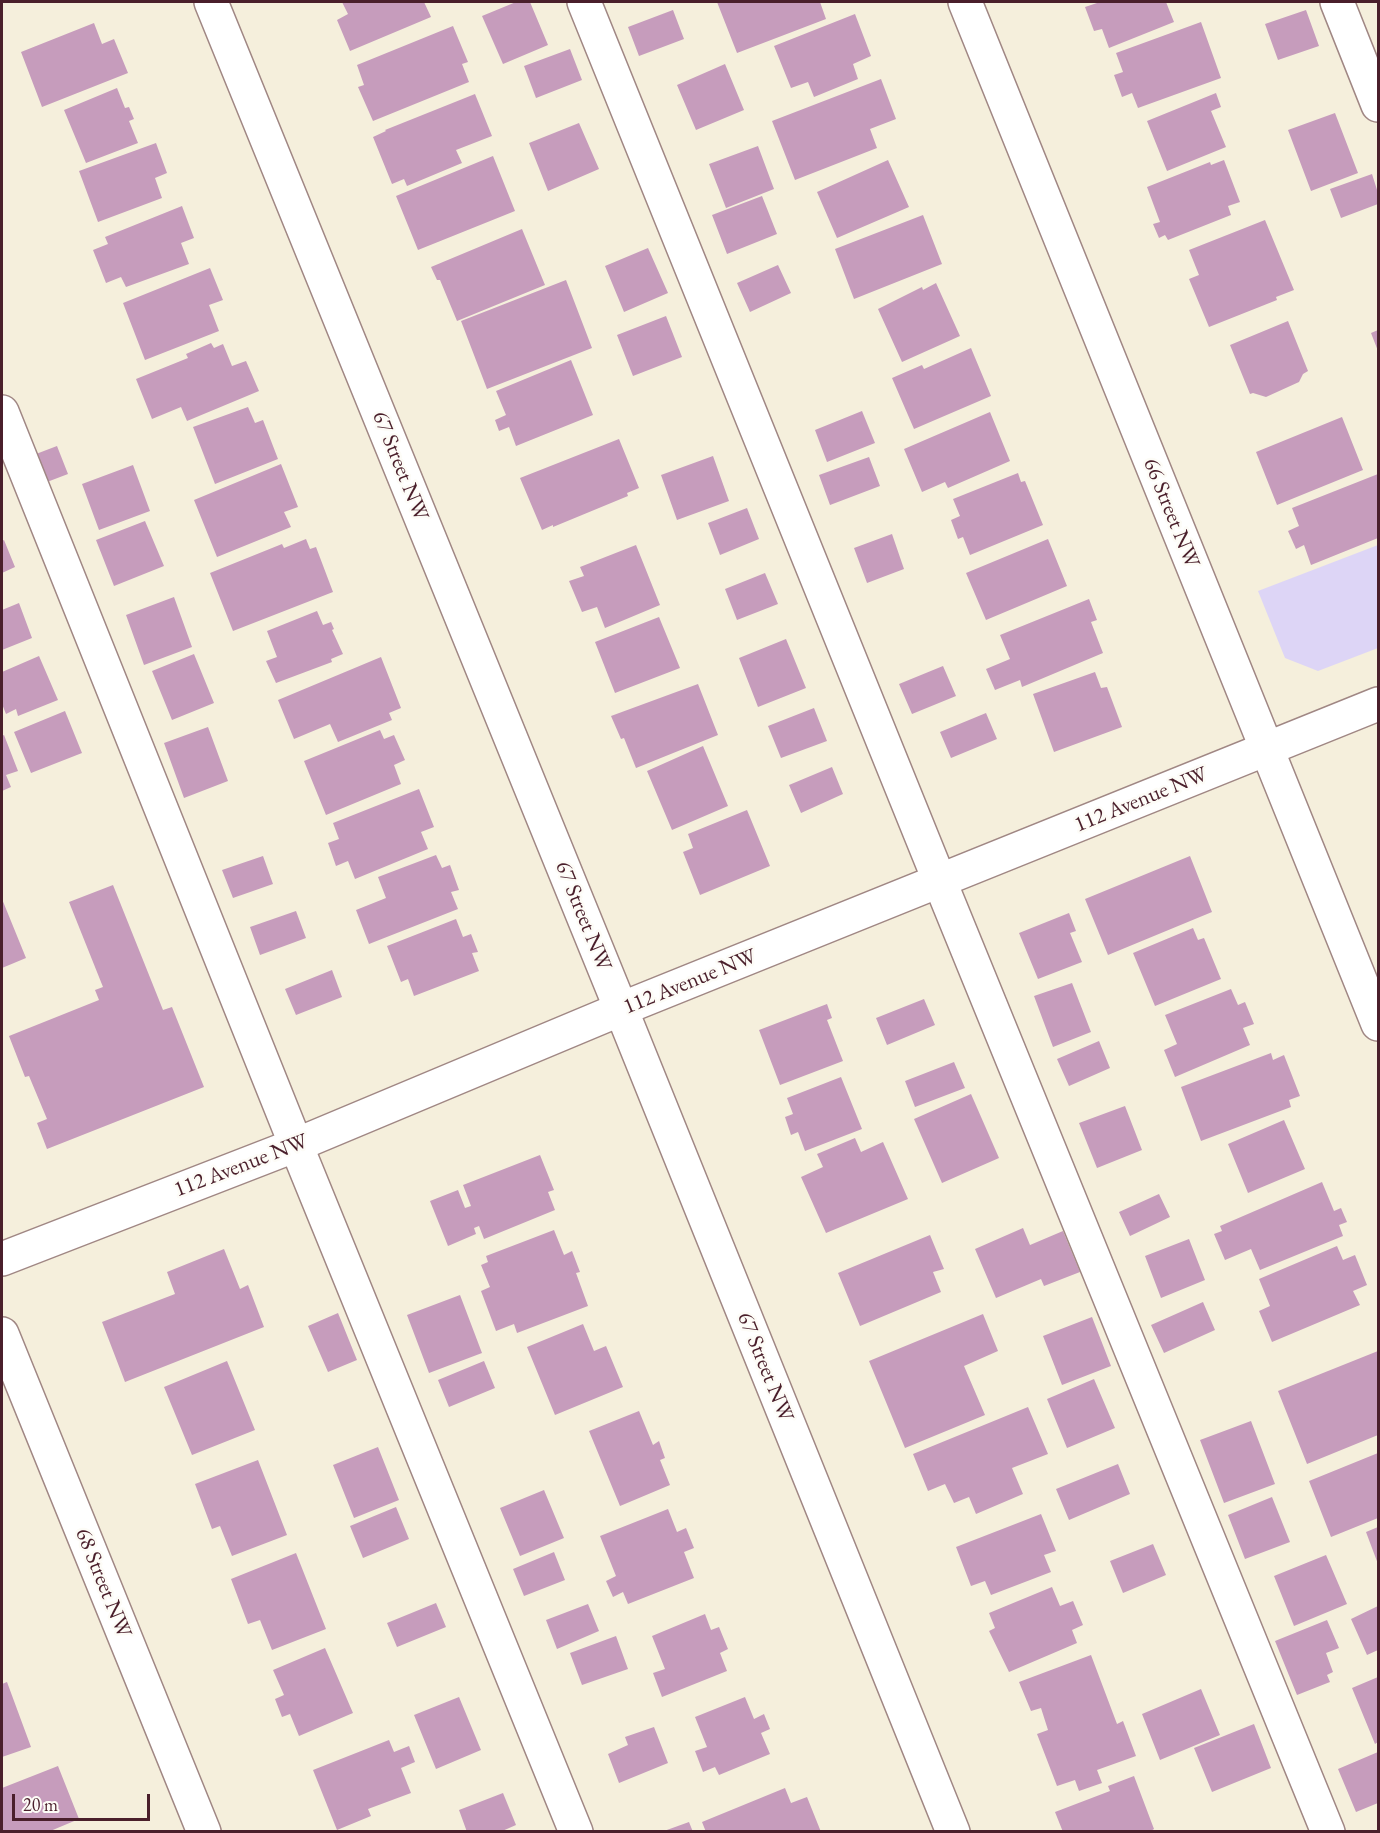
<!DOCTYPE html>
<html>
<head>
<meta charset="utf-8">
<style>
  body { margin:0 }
  #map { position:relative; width:1380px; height:1833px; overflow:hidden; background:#f5efdc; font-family:"EB Garamond",serif }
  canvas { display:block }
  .frame { position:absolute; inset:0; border:3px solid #4a1f2b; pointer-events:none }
  .scale { position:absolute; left:12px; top:1794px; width:138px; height:27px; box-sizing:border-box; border:3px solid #4a1f2b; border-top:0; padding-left:8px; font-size:18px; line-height:21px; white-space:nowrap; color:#4a1f2b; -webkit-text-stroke:4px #fdfcf7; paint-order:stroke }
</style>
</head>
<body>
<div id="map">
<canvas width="1380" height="1833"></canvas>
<div class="frame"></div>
<div class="scale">20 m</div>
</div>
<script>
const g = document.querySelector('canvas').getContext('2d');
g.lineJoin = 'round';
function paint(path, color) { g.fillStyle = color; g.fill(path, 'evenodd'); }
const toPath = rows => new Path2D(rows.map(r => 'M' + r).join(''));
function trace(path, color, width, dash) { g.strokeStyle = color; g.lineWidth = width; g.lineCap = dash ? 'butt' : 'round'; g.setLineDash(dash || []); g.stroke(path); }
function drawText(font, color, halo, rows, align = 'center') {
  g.font = font + ' "EB Garamond",serif'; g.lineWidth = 5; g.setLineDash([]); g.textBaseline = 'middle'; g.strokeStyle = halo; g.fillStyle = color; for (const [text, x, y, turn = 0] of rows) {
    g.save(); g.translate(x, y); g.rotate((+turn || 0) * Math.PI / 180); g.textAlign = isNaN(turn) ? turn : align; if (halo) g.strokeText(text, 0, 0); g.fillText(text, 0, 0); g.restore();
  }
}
const built = toPath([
  [1378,545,1378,648,1318,671,1285,658,1258,591]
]);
const building = toPath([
  [342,2,424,2,431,17,350,51,337,20,348,14],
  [516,2,530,2,548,45,503,64,482,16],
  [717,2,820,2,826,19,737,53],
  [1100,2,1166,2,1174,22,1109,48,1102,29,1094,31,1085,7],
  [673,10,684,39,639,56,628,27],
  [1306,10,1319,46,1278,60,1265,24],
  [855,14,871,56,853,64,858,79,814,97,808,82,791,88,774,46],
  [1201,22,1221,78,1138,108,1132,93,1122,97,1114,75,1123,72,1116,53],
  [94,23,102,44,114,39,128,73,42,107,21,52],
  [453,26,468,62,462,64,469,82,373,121,358,87,364,85,357,65],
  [570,49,582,80,536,98,524,66],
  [725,64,744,110,696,130,677,85],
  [881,79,896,119,870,129,877,148,795,180,772,121],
  [117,88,125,108,129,107,134,119,129,121,138,143,86,163,64,110],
  [1216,93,1221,107,1211,111,1226,147,1167,171,1147,121],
  [475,94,492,136,456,150,462,163,407,186,404,179,392,184,373,137,386,131,385,130],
  [1335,113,1358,173,1311,191,1288,130],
  [579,123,599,169,548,191,529,143],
  [156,143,167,173,155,178,162,198,98,222,79,171],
  [758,146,774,189,726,208,709,164],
  [493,156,515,211,418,250,396,196],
  [888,160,909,207,837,238,817,192],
  [1224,160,1240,202,1228,206,1231,215,1168,240,1165,235,1159,238,1153,224,1160,222,1147,187,1210,162,1211,165],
  [1372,174,1378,193,1378,204,1341,218,1330,189],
  [762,196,777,234,727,254,712,215],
  [182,206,194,238,181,243,189,264,126,287,121,277,106,283,93,250,108,244,105,237],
  [923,215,942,264,854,299,835,249],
  [1265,220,1294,290,1276,297,1277,300,1209,327,1189,279,1199,275,1189,250],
  [522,229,545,285,457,321,440,280,437,280,431,267],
  [648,248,668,293,624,312,605,266],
  [778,265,791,293,750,312,737,283],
  [210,268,223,300,209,305,219,331,145,360,123,303],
  [566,280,592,348,487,389,461,321],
  [936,283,960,336,902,362,878,309,922,287,923,290],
  [666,316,682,357,633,376,617,335],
  [1288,321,1308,371,1303,374,1299,382,1266,397,1253,393,1250,394,1230,345],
  [1378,330,1378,351,1371,333],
  [211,343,214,348,223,344,232,366,246,361,259,391,187,421,181,407,152,419,136,379,188,358,186,354],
  [971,348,991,396,914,429,892,378,922,365,924,369],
  [571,360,593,415,516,446,509,427,499,431,495,420,506,415,496,391],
  [248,407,255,423,263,420,278,459,215,484,193,427],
  [862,411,875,443,827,462,815,430],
  [990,412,1010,461,948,488,945,482,922,492,904,449],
  [1342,417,1363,470,1277,505,1256,452],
  [619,439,639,488,627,493,628,496,553,527,553,525,542,530,520,478],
  [57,446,68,474,47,482,36,454],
  [713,456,729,501,677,520,661,475],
  [869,457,880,486,830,505,819,475],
  [281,464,298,507,284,512,291,527,217,557,194,500],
  [133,465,150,511,99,530,82,484],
  [1018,473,1021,482,1025,481,1043,525,970,555,963,537,958,539,951,520,960,516,953,499],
  [1378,474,1378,538,1311,565,1304,545,1296,549,1288,531,1299,526,1292,508],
  [747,508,759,539,720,555,708,523],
  [145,521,164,566,114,586,96,540],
  [892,534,904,569,867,583,854,548],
  [306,539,310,549,316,547,333,592,233,631,210,573,282,544,284,548],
  [1048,539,1067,586,986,620,966,573],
  [4,540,15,567,2,573,2,541],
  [636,545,660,605,605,628,597,607,582,612,569,581,584,576,580,567],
  [765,573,778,604,737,620,725,589],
  [174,597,192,647,144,665,126,615],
  [1089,599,1097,620,1091,622,1103,653,1022,687,1020,680,995,690,986,669,1010,659,1000,635],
  [19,603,32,638,2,650,2,610],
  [317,611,323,625,331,622,334,629,332,630,343,654,331,659,332,662,276,683,266,661,277,657,267,631],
  [659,617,680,668,615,693,595,642],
  [786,639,806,688,758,707,739,658],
  [194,654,214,703,172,720,152,671],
  [39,656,58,700,18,716,16,709,6,714,2,704,2,672],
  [381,657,401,708,389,713,392,720,338,742,330,724,294,739,278,700],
  [943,666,956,696,912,714,899,684],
  [1095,672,1101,688,1107,687,1122,727,1054,752,1033,694],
  [698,684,718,735,636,768,624,738,621,739,611,716],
  [814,708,827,741,781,758,768,726],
  [65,711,82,753,31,773,14,732],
  [986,713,997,739,951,758,940,732],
  [208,727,228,781,184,798,164,743],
  [380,730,384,739,394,735,405,760,394,765,401,784,326,815,304,761],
  [4,735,18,771,6,775,11,787,2,791,2,736],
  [703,746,728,806,672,830,647,771],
  [832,767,843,794,801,813,789,785],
  [419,789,434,827,421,832,428,849,355,879,348,861,336,866,328,843,339,839,333,823],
  [747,810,770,866,700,895,683,852,693,848,688,834],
  [436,855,442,868,450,865,459,890,451,892,458,909,369,944,356,910,386,898,378,877],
  [263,856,273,884,233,898,222,870],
  [1190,856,1212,912,1108,955,1085,899],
  [113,885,163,1010,172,1007,204,1087,47,1149,37,1123,47,1119,29,1076,25,1077,9,1036,99,1000,95,990,103,987,69,902],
  [2,899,26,958,2,968],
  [296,911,306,938,260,955,250,927],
  [1069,913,1076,931,1070,933,1082,962,1038,979,1019,933],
  [456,919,463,937,471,934,478,952,472,953,479,971,414,996,408,979,401,982,387,946],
  [1193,928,1198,940,1204,938,1221,979,1155,1006,1133,953],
  [332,970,342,997,296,1015,285,989],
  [1072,983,1091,1032,1053,1047,1034,996],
  [1231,989,1238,1005,1245,1002,1254,1024,1243,1028,1250,1045,1175,1077,1164,1050,1177,1044,1165,1015],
  [924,999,935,1025,887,1045,876,1018],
  [827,1004,832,1018,827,1020,843,1061,780,1085,759,1030],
  [1099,1041,1110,1068,1069,1086,1057,1059],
  [1271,1053,1273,1060,1284,1055,1300,1096,1289,1100,1291,1107,1201,1141,1181,1087],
  [954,1062,965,1088,915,1107,905,1081],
  [841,1077,862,1129,805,1151,798,1132,791,1135,785,1117,793,1114,787,1098],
  [971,1094,999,1158,942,1183,914,1119],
  [1125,1106,1142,1150,1097,1168,1079,1123],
  [1284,1120,1305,1169,1248,1193,1228,1144],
  [855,1138,861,1152,883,1142,908,1199,826,1233,801,1177,823,1167,817,1154],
  [540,1155,554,1190,548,1192,555,1210,484,1239,479,1226,474,1228,476,1234,448,1246,430,1201,458,1190,465,1208,471,1206,463,1185],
  [1322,1182,1334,1211,1341,1208,1347,1222,1339,1225,1343,1236,1260,1270,1251,1249,1225,1260,1214,1234,1222,1231,1220,1226],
  [1159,1194,1170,1217,1130,1236,1119,1212],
  [1023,1228,1030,1245,1063,1231,1080,1272,1044,1286,1041,1279,996,1298,975,1249],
  [554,1230,564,1255,572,1251,580,1272,576,1273,588,1306,517,1333,514,1324,496,1331,481,1291,490,1287,481,1265,488,1262,486,1256],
  [930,1235,944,1269,933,1272,941,1292,860,1326,838,1273],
  [1189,1239,1205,1280,1161,1298,1145,1256],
  [1337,1246,1343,1260,1355,1255,1367,1285,1353,1291,1360,1305,1272,1342,1259,1311,1270,1306,1259,1279],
  [224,1249,240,1289,248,1285,264,1327,125,1382,102,1322,175,1294,167,1272],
  [460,1295,482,1353,429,1373,407,1315],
  [1203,1302,1215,1330,1164,1353,1151,1325],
  [338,1313,357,1360,328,1372,308,1326],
  [983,1314,998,1351,964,1366,985,1415,905,1448,869,1361],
  [1092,1317,1111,1366,1062,1385,1043,1336],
  [583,1324,594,1351,606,1346,623,1387,555,1415,527,1347],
  [1378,1351,1378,1435,1307,1464,1278,1391],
  [227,1361,255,1430,192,1455,164,1387],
  [484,1361,495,1388,449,1407,438,1380],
  [1094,1379,1115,1428,1067,1448,1047,1399],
  [1028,1407,1048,1454,1012,1468,1023,1494,976,1514,969,1497,954,1503,945,1484,928,1491,913,1454],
  [639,1411,653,1445,659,1441,665,1458,660,1460,670,1485,620,1506,589,1431],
  [1251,1421,1275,1484,1224,1503,1200,1440],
  [378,1447,399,1500,354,1518,333,1465],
  [1378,1453,1378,1518,1331,1537,1309,1481],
  [258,1460,287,1535,232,1556,220,1526,212,1529,195,1484],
  [1118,1464,1130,1494,1069,1520,1056,1489],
  [544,1490,564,1538,520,1556,500,1508],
  [1272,1497,1290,1542,1245,1559,1228,1515],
  [396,1507,409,1539,363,1558,350,1526],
  [668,1509,677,1532,686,1528,694,1548,684,1552,694,1578,628,1604,623,1592,613,1597,606,1581,616,1576,600,1536],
  [1041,1514,1056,1551,1044,1555,1051,1572,991,1595,985,1581,971,1586,956,1547],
  [1378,1527,1378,1564,1366,1532],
  [1153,1544,1166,1575,1123,1593,1110,1561],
  [554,1552,565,1580,524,1596,513,1569],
  [296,1553,326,1629,272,1650,260,1620,248,1624,231,1579],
  [1326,1555,1347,1604,1294,1626,1274,1576],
  [1052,1587,1060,1606,1073,1601,1083,1625,1072,1630,1077,1643,1009,1672,989,1631,995,1628,989,1613],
  [436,1603,446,1627,397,1647,387,1623],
  [588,1604,599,1631,557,1649,546,1620],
  [1378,1606,1378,1650,1367,1655,1351,1619],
  [705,1614,711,1630,719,1627,728,1649,720,1653,727,1671,662,1697,653,1673,665,1669,652,1636],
  [1327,1620,1339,1648,1326,1653,1333,1672,1327,1675,1330,1682,1297,1695,1275,1641],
  [616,1636,628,1669,582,1685,570,1653],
  [325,1648,353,1713,299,1736,290,1714,282,1717,275,1699,284,1695,273,1670],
  [1091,1655,1117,1724,1123,1721,1136,1756,1097,1770,1102,1783,1079,1791,1075,1780,1057,1786,1037,1734,1048,1730,1041,1708,1031,1711,1019,1682],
  [1378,1677,1378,1742,1375,1744,1352,1688],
  [7,1682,31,1747,2,1757,2,1684],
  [1201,1689,1220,1735,1160,1760,1142,1714],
  [459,1697,481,1750,436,1769,414,1715],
  [745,1697,754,1719,764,1714,770,1729,761,1733,770,1754,719,1775,715,1767,703,1772,695,1751,707,1747,695,1717],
  [1254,1724,1271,1768,1212,1792,1194,1748],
  [654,1727,668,1763,619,1783,608,1754,628,1745,625,1737],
  [389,1740,394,1752,409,1746,415,1762,401,1768,411,1793,368,1809,371,1816,337,1830,313,1770],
  [1378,1752,1378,1803,1356,1812,1338,1769],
  [58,1766,79,1819,48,1832,2,1832,2,1788],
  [1134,1776,1154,1829,1149,1832,1063,1832,1055,1812,1110,1791,1108,1786],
  [785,1788,791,1803,807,1797,821,1832,706,1832,702,1822],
  [503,1793,516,1825,500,1832,467,1832,459,1810],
  [689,1822,693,1832,664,1832,664,1831]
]);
const minor = toPath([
  [211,2,621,1009,953,1832],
  [584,2,940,882,1328,1832],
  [965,2,1378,1024],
  [1337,2,1378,105],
  [2,412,296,1145,576,1832],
  [2,1334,204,1832]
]);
const major = toPath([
  [2,1259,296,1145,621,1009,1378,704]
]);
const streetNames = [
  ["67 Street NW",400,466,68],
  ["66 Street NW",1171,513,68],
  ["112 Avenue NW",1141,800,-22],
  ["67 Street NW",583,916,68],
  ["112 Avenue NW",690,982,-22],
  ["112 Avenue NW",241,1166,-21],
  ["67 Street NW",765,1367,68],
  ["68 Street NW",103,1583,68]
];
paint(built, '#ddd5f6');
paint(building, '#c69cbc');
trace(minor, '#a08784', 36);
trace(major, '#a08784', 36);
trace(minor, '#fff', 33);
trace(major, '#fff', 33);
drawText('22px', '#4a1f2b', '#fdfcf7', streetNames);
</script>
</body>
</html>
